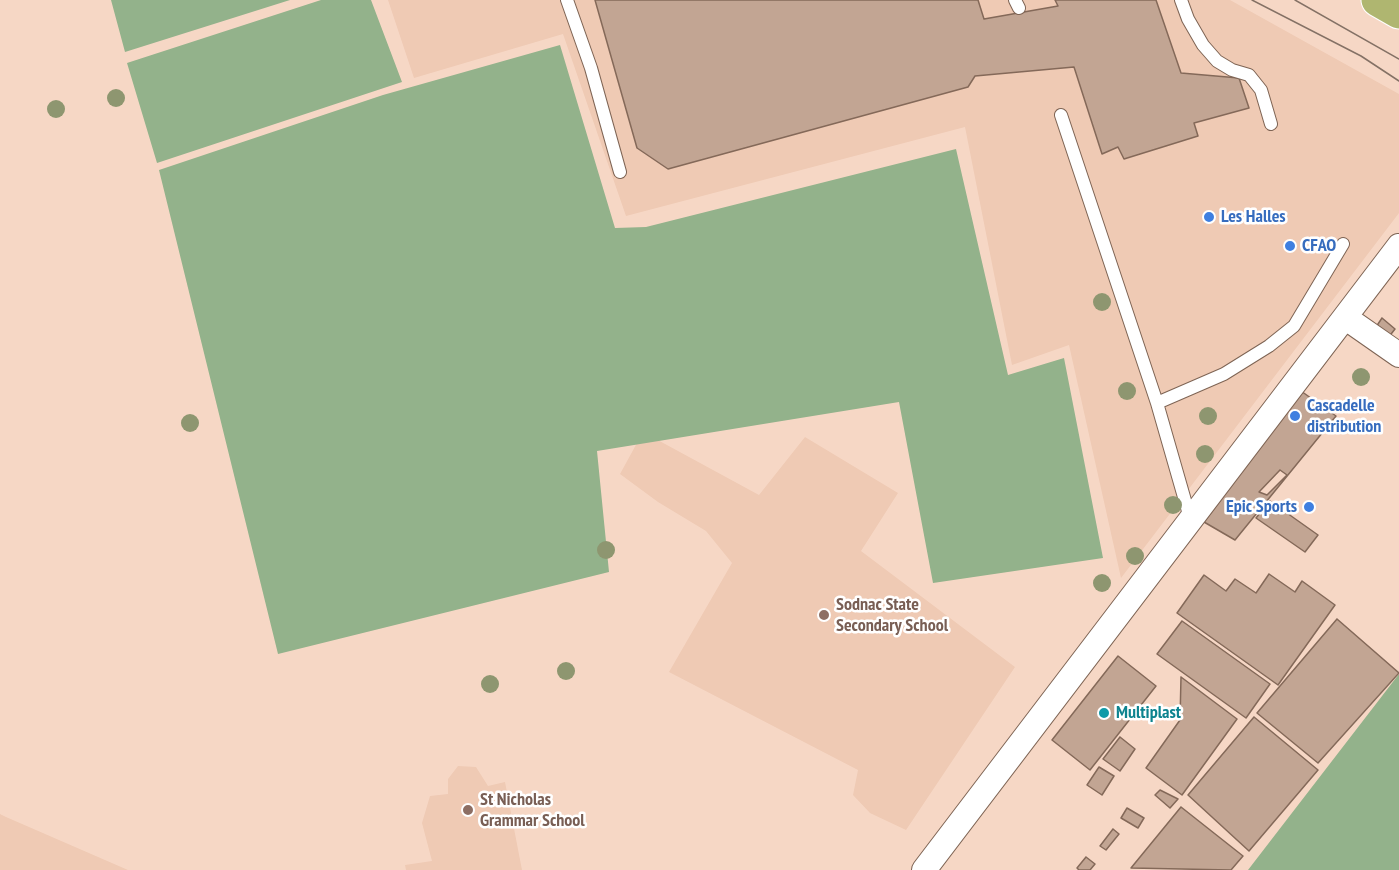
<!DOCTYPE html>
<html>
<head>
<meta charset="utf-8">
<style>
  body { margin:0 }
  canvas { display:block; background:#f6d7c5 }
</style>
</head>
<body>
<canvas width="1399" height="870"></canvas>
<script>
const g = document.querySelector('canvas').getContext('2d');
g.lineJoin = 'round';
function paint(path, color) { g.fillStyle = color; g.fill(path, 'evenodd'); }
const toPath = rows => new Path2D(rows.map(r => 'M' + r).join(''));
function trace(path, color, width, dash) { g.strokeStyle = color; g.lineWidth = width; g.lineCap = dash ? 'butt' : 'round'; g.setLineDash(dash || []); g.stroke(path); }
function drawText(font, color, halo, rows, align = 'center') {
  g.font = font + ' "PT Sans Narrow",sans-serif'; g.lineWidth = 5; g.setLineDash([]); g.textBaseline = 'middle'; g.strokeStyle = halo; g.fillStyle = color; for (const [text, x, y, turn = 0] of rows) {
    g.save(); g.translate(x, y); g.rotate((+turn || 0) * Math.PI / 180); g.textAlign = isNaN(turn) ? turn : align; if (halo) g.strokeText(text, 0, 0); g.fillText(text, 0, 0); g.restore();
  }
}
const built = toPath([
  [388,0,1230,0,1399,94,1399,213,1121,578,1069,345,1012,365,965,127,626,216,563,34,414,78],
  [643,432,759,495,805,437,898,493,861,551,1015,667,906,830,870,813,853,795,858,770,669,672,732,563,706,531,658,502,620,474],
  [458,766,476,767,488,786,505,782,522,870,406,870,405,865,432,861,422,823,430,796,448,794,448,779],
  [0,814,6,817,128,870,0,870]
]);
const forest = toPath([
  [111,0,290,0,125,52],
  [321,0,371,0,402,82,157,163,127,63],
  [560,45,615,228,646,227,956,149,1008,375,1064,358,1103,558,933,583,899,402,597,451,609,572,278,654,159,170,383,95],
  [1399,674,1399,870,1248,870]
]);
const building = toPath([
  [595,0,978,0,984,19,1058,6,1055,0,1156,0,1181,73,1239,78,1249,108,1194,123,1198,136,1124,159,1118,147,1102,154,1074,67,975,76,968,87,668,169,637,148,595,0],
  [1382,318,1395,329,1384,343,1372,333,1382,318],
  [1301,391,1336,416,1235,540,1204,522,1301,391],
  [1280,470,1287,475,1267,495,1259,492,1280,470],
  [1270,501,1318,535,1305,552,1256,518,1270,501],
  [1269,574,1295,592,1302,581,1335,605,1278,685,1177,613,1204,575,1226,591,1235,579,1256,593,1269,574],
  [1337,619,1399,673,1318,763,1257,713,1337,619],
  [1182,621,1270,684,1246,718,1157,654,1182,621],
  [1118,656,1156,686,1090,770,1052,740,1118,656],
  [1181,677,1237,719,1182,795,1146,768,1180,720,1181,677],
  [1254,717,1318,770,1249,851,1188,795,1254,717],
  [1120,737,1135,749,1120,771,1103,759,1120,737],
  [1099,767,1114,776,1102,795,1087,785,1099,767],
  [1160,790,1178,799,1170,808,1155,795,1160,790],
  [1181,807,1243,856,1231,870,1131,868,1181,807],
  [1127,808,1144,818,1138,828,1121,818,1127,808],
  [1113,829,1119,834,1106,850,1100,846,1113,829],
  [1086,857,1095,864,1090,870,1079,870,1077,868,1086,857]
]);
const service = toPath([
  [567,0,591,68,620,172],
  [1015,0,1019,8],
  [1181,0,1188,19,1203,45,1217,61,1232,70,1249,75,1261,90,1271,124],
  [1061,115,1157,403,1190,518],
  [1157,403,1224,374,1269,346,1294,326,1343,244]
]);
const minor = toPath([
  [1346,318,1399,355],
  [924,870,1399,246]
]);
const trunk = toPath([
  [1378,0,1399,12]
]);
const tram = toPath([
  [1252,0,1361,56,1399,81],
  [1295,0,1399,59]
]);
const trees = [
  [116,98],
  [56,109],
  [1102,302],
  [1361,377],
  [1127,391],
  [1208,416],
  [190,423],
  [1205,454],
  [1173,505],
  [606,550],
  [1135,556],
  [1102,583],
  [566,671],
  [490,684]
];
const markers = [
  [1209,217,6,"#3f7fe0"],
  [1290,246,6,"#3f7fe0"],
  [1295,416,6,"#3f7fe0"],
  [1309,507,6,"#3f7fe0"],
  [824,615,6,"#8d6e63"],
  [1104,713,6,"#0f9aa8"],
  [468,810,6,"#8d6e63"]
];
const shopNames = [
  ["Les Halles",1221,217],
  ["CFAO",1302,246],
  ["Cascadelle",1307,406],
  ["distribution",1307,427],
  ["Epic Sports",1297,507,"right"]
];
const educationNames = [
  ["Sodnac State",836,605],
  ["Secondary School",836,626],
  ["St Nicholas",480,800],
  ["Grammar School",480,821]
];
const cultureNames = [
  ["Multiplast",1116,713]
];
paint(built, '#efcab4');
paint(forest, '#93b28b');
paint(building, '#c2a593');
trace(building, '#846959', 1.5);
trace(service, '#7e6454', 14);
trace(minor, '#7e6454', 26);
trace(trunk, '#fff', 35);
trace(service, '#fff', 12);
trace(minor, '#fff', 24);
trace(trunk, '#afb670', 33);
trace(tram, '#847165', 1.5);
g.fillStyle = '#8e9670';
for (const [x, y] of trees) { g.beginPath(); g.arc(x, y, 9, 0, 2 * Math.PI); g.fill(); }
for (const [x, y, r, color] of markers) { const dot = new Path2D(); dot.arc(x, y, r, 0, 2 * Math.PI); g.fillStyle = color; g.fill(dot); trace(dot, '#fff', 2); }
drawText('bold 18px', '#366cbe', '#fff', shopNames, 'left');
drawText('bold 18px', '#785e54', '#fff', educationNames, 'left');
drawText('bold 18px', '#0d838f', '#fff', cultureNames, 'left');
</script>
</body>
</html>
